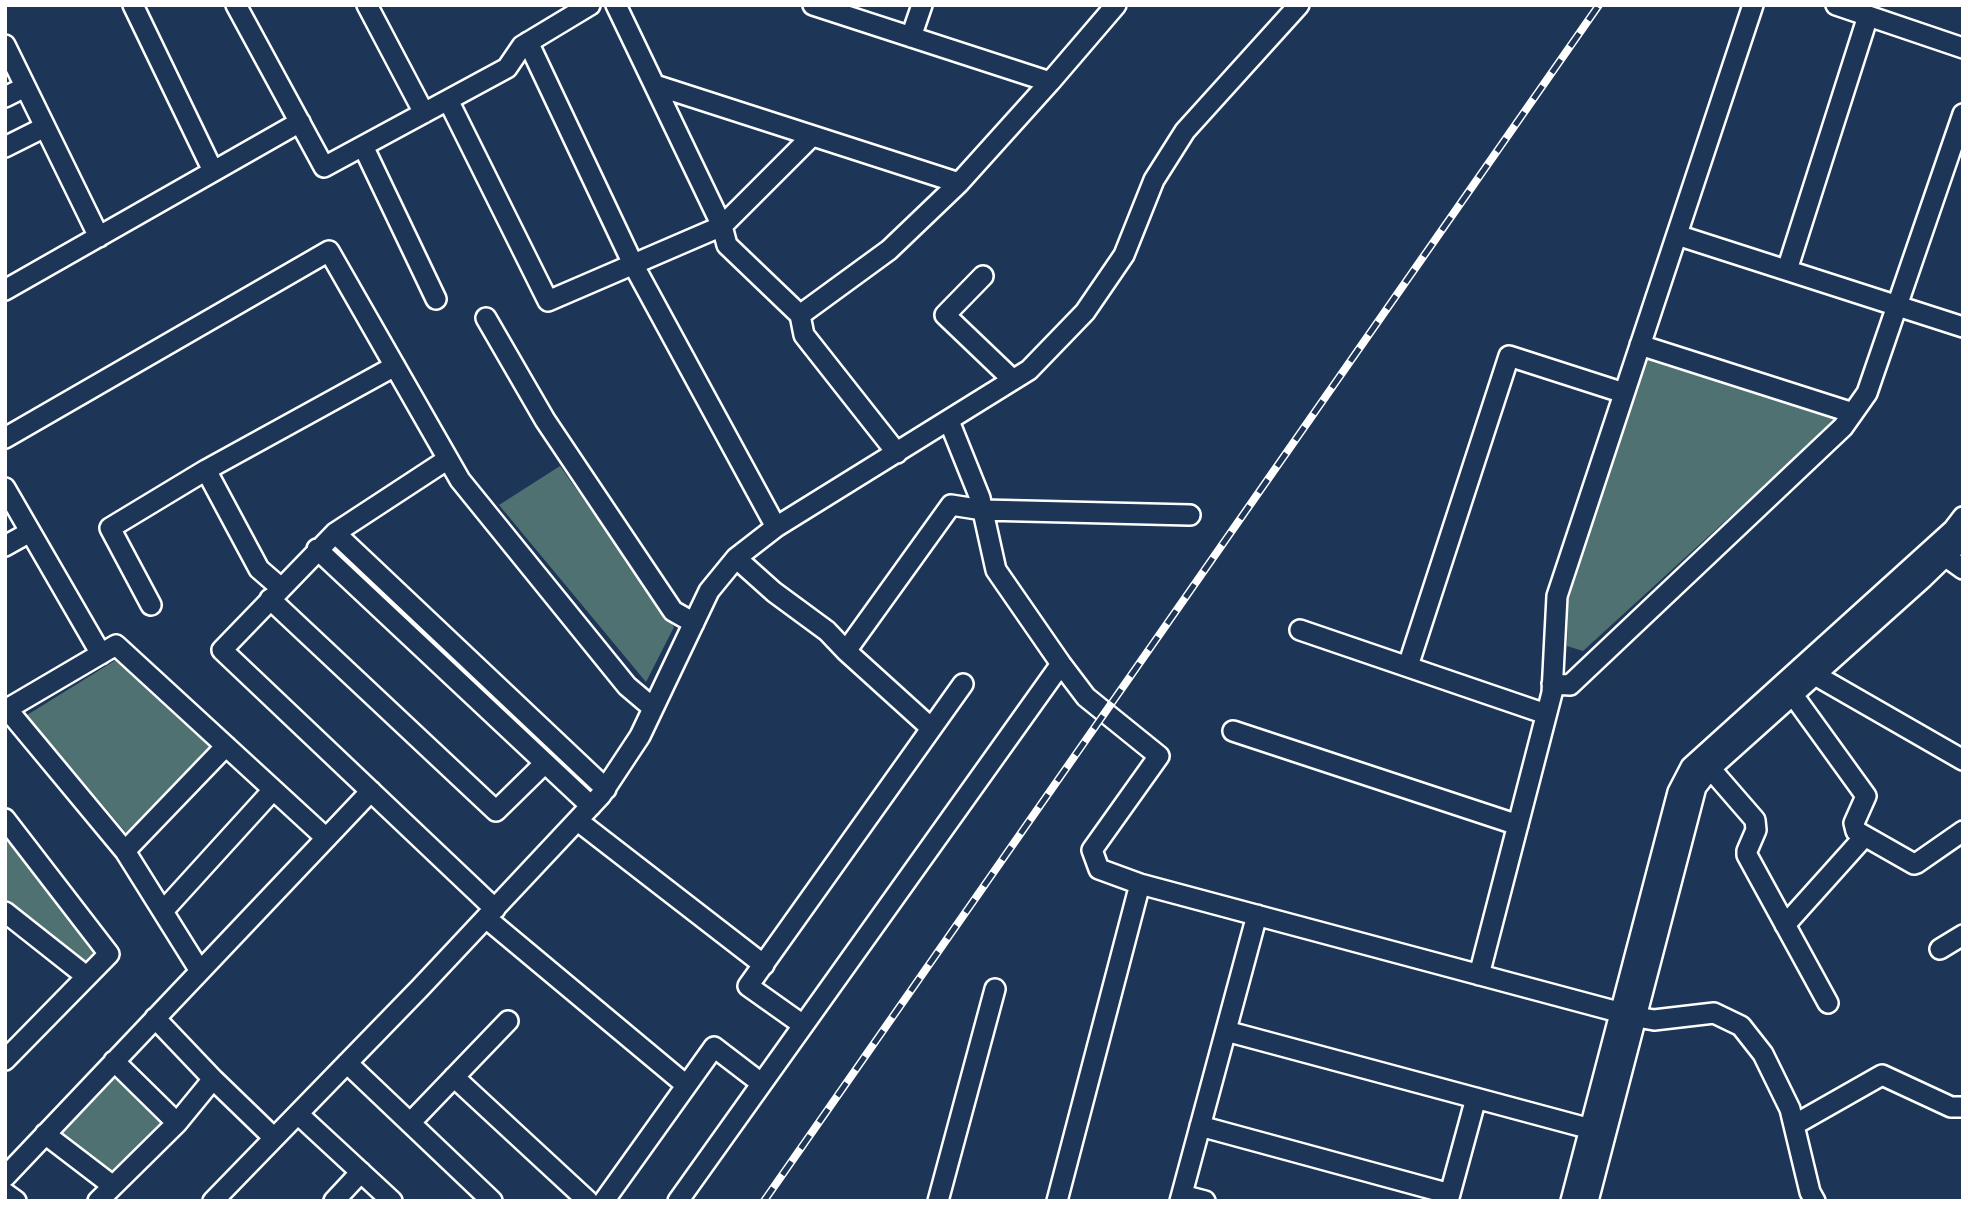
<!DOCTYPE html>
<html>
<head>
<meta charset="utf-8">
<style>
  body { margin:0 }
  #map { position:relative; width:1968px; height:1206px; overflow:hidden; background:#1d3557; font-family:"Patrick Hand",sans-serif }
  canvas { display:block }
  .frame { position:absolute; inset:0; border:7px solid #fff; pointer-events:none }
</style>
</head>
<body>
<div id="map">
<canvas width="1968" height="1206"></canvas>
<div class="frame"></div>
</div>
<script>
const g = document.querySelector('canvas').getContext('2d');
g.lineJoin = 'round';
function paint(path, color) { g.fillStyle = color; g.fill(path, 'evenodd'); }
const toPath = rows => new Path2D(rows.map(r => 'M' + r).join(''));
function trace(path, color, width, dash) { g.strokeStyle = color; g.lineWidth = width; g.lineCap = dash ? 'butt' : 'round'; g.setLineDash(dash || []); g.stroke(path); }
const green = toPath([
  [1645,358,1838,418,1583,651,1567,646,1568,601],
  [560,466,674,627,646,682,499,505],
  [119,658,213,744,128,835,27,715],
  [5,839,98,954,87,966,5,902],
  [116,1076,163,1125,113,1176,57,1134]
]);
const minor = toPath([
  [133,5,213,171],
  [236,5,324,167,507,68,522,46,590,5],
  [367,5,424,113],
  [616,5,722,226,727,245,800,315],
  [813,5,1050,82],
  [1836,5,1963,48],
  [911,37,922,5],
  [528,42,633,264,776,527],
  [5,45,99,237],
  [655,85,959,183],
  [5,97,25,87],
  [448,100,548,301,722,226,812,136],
  [363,146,436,299],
  [5,147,45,127],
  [1677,235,1963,327],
  [1787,270,1868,16],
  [983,276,945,315,1013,380],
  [5,290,300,122],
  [486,318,545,420,673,611,694,623],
  [1640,345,1853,413],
  [949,421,980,498,996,570,1061,664,1086,697,1159,756,1092,850,1099,869,1140,884,1637,1017,1654,1020,1714,1013,1741,1026,1763,1054,1790,1109,1810,1192,1815,1201],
  [5,438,329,251,460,480,627,686,653,708],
  [897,453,804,335,800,315,889,250,959,183,1050,82,1116,5],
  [448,459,335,533,222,650,495,909],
  [206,470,259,569,281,588],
  [5,488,101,654],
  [335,533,606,789],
  [5,546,30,532],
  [317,549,591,806],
  [1935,549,1963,569],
  [736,558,774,592,827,631,846,651,931,728],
  [270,599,496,811,545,763],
  [151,605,110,528,206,470,395,366],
  [1300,630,1546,714],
  [846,651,951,505,983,510,1190,515],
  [1408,666,1509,356,1624,393],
  [1815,675,1963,760],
  [1552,684,1570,685,1843,427,1867,393,1963,114],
  [1793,695,1866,796,1854,823,1856,831,1914,864,1917,863,1963,831],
  [1233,731,1518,825],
  [1702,759,1755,820,1756,830,1747,851,1747,855,1828,1003],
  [5,819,109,954,5,1060],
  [578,821,764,965],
  [125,851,226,746],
  [163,911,273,790],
  [5,912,86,976],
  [486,918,686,1085],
  [1785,925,1864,837],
  [1940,949,1963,935],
  [200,971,125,851,7,709,116,645,326,838],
  [1479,975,1552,693,1557,596,1753,5],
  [155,1018,213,1079,274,1138],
  [803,1025,748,986,963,684],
  [1226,1031,1602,1132],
  [347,1063,492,1201],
  [454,1077,588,1201],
  [298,1114,392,1201],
  [177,1123,213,1079],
  [410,1123,508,1021],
  [1794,1125,1882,1075,1951,1107,1963,1107],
  [1200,1126,1450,1194],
  [45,1134,113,1186],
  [5,1177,371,791],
  [5,1193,16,1201],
  [1182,1195,1205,1201],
  [98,1201,177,1123,114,1061],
  [213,1201,420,988,601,795,640,736,709,591,736,558,776,527,1029,370,1085,312,1124,255,1154,180,1185,131,1299,5],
  [334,1201,361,1172],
  [604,1201,714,1047,761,1083],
  [678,1201,1061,664],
  [938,1201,995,989],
  [1057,1201,1140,884],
  [1180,1201,1257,915],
  [1448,1201,1476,1098],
  [1571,1201,1678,792,1691,767,1953,530,1963,517],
  [1588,1201,1696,787,1711,768,1923,578,1963,539]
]);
const rail = toPath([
  [764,1201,1599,5]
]);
paint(green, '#4f7171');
trace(minor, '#fff', 24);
trace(minor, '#1d3557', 19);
trace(rail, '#fff', 8);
trace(rail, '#1d3557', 5, [16]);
</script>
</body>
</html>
